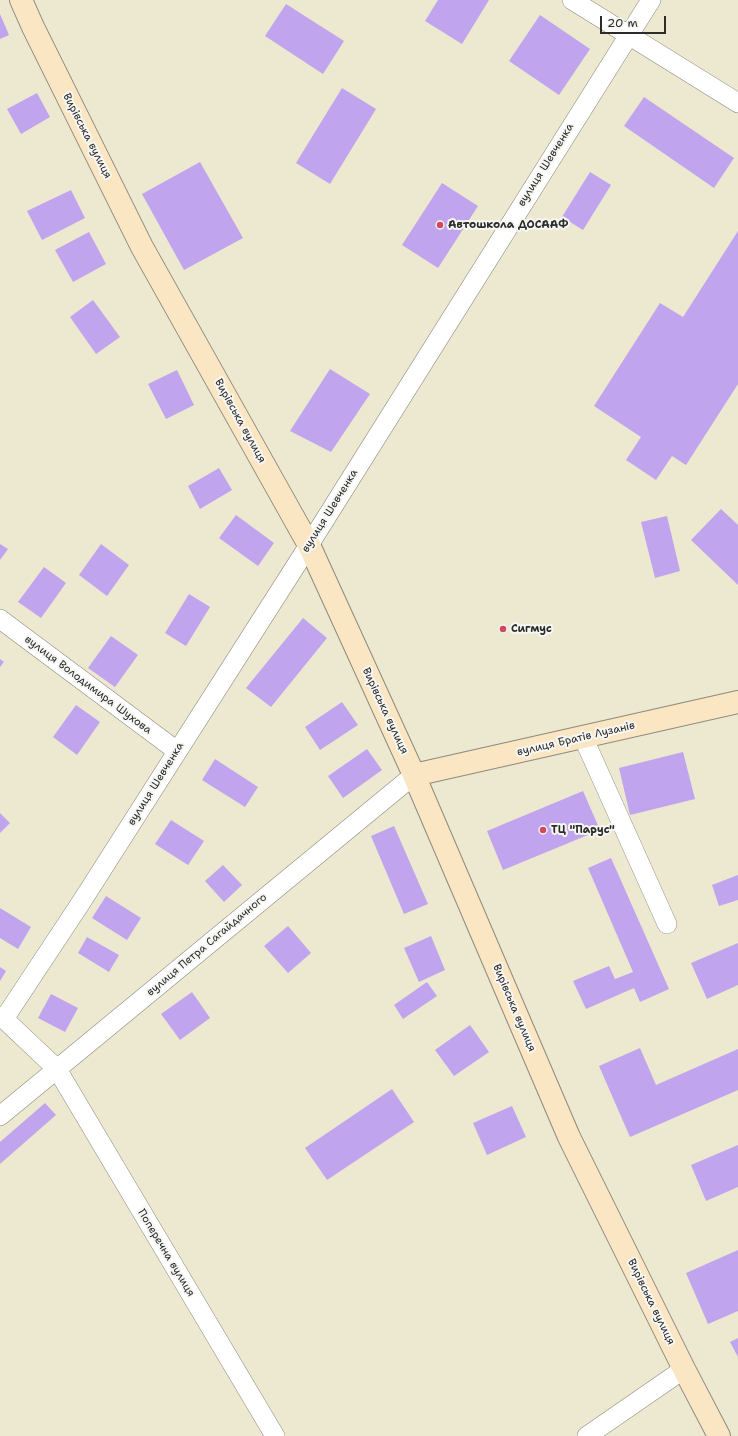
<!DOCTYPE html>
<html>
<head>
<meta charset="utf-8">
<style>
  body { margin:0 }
  #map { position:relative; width:738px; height:1436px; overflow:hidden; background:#ede8d0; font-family:"Shantell Sans",sans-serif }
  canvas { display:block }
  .scale { position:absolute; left:600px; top:16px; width:66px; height:18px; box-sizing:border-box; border:2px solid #2b2b2b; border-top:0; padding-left:5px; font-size:12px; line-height:14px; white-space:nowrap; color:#2b2b2b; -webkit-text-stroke:3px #f6f6f2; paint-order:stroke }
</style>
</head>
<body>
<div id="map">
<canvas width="738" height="1436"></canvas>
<div class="scale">20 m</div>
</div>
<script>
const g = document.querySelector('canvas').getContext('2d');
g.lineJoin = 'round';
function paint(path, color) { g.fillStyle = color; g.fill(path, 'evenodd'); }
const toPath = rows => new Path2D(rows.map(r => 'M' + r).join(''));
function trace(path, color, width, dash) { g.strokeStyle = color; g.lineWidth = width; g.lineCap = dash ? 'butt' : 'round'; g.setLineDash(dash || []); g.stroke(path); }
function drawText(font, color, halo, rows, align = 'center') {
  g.font = font + ' "Shantell Sans",sans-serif'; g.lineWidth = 4; g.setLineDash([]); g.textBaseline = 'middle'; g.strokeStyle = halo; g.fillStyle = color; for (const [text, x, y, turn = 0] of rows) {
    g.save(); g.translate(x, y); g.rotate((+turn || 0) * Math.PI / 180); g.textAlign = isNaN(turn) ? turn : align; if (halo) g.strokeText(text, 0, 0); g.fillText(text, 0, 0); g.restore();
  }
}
const building = toPath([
  [438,0,489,0,462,44,425,21],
  [286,4,344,41,323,74,265,36],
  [0,14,9,35,0,39],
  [540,15,590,49,559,95,509,61],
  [342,88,376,109,330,184,296,163],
  [37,93,50,117,21,134,7,109],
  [644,97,734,158,714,188,624,126],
  [200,162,243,238,184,270,142,194],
  [590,172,611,185,583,230,562,217],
  [442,183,478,206,438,268,402,245],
  [71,190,85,218,42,240,27,211],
  [738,231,738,384,686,465,672,456,656,480,626,460,641,437,594,406,660,303,683,317],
  [89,232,106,264,73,282,55,250],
  [93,300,120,337,96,354,70,317],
  [330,369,370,394,331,452,290,431],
  [177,370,194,405,166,419,148,384],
  [219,468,232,490,200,509,188,486],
  [721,509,738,525,738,585,691,540],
  [236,515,274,543,258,566,219,538],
  [667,516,680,571,655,578,641,522],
  [0,544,8,549,0,560],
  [101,544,129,565,107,596,79,575],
  [44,567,66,583,41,618,18,602],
  [189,594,210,607,186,646,165,633],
  [303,618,327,638,271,707,246,688],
  [111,636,138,655,115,687,88,668],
  [0,659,4,662,0,667],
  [342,702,358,725,320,750,305,727],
  [76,705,100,722,77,755,53,737],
  [367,749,382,770,343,798,328,776],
  [683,752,695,799,630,815,619,768],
  [215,759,258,787,245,807,202,780],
  [583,791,600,830,503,870,487,831],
  [0,813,10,823,0,833],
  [171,820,204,841,188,865,155,844],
  [394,826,428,904,404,914,371,836],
  [611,858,669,989,640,1002,634,988,586,1009,573,981,609,966,615,979,633,972,588,868],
  [223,865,242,885,224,902,205,881],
  [738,875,738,900,719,906,712,885],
  [106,896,141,918,127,940,92,918],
  [0,908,31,927,18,949,0,938],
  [288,926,311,953,288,973,264,946],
  [431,936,445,970,419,982,404,948],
  [87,937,119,955,109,972,78,953],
  [738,943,738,985,707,999,691,963],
  [0,967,6,971,0,981],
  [427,982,437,996,403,1019,394,1005],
  [192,992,210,1018,180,1040,161,1014],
  [51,994,78,1008,65,1032,38,1018],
  [470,1025,489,1052,454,1076,435,1050],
  [640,1048,656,1085,738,1049,738,1090,630,1137,599,1066],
  [392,1089,414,1122,327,1180,305,1148],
  [45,1103,56,1115,0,1164,0,1142],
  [512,1106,526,1137,487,1155,473,1123],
  [738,1145,738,1187,706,1201,691,1165],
  [738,1250,738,1311,708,1324,686,1273],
  [738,1338,738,1357,730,1342]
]);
const street = toPath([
  [572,0,738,103],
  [0,619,177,751],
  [583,737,667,924],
  [0,1017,4,1019,57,1069,275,1436],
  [4,1019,82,901,309,545,651,0],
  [0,1116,414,775],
  [587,1436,684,1369]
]);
const secondary = toPath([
  [21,0,33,27,142,247,309,545,414,775,569,1137,684,1369,719,1436],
  [414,775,738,702]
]);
const markers = [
  [440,225,4,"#d1495b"],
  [503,629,4,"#d1495b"],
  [543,830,4,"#d1495b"]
];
const streetNames = [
  ["Вирівська вулиця",87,136,63],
  ["вулиця Шевченка",546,165,-58],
  ["Вирівська вулиця",240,421,61],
  ["вулиця Шевченка",330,511,-58],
  ["вулиця Володимира Шухова",88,685,37],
  ["Вирівська вулиця",385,711,65],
  ["вулиця Братів Лузанів",576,739,-13],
  ["вулиця Шевченка",156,784,-58],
  ["вулиця Петра Сагайдачного",207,945,-40],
  ["Вирівська вулиця",514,1008,67],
  ["Поперечна вулиця",166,1253,59],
  ["Вирівська вулиця",651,1302,64]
];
const poiNames = [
  ["Автошкола ДОСААФ",448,225],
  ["Сигмус",511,629],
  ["ТЦ \"Парус\"",551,830]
];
paint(building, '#c1a4ee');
trace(street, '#8c8a7e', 20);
trace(secondary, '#8c8a7e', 24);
trace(street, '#fff', 19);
trace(secondary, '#fbe6c3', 22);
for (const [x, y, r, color] of markers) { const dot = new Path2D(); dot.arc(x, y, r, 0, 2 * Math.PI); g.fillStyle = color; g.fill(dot); trace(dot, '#f6f6f2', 1.5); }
drawText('11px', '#2b2b2b', '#f6f6f2', streetNames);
drawText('bold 11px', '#2b2b2b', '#f6f6f2', poiNames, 'left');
</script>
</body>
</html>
